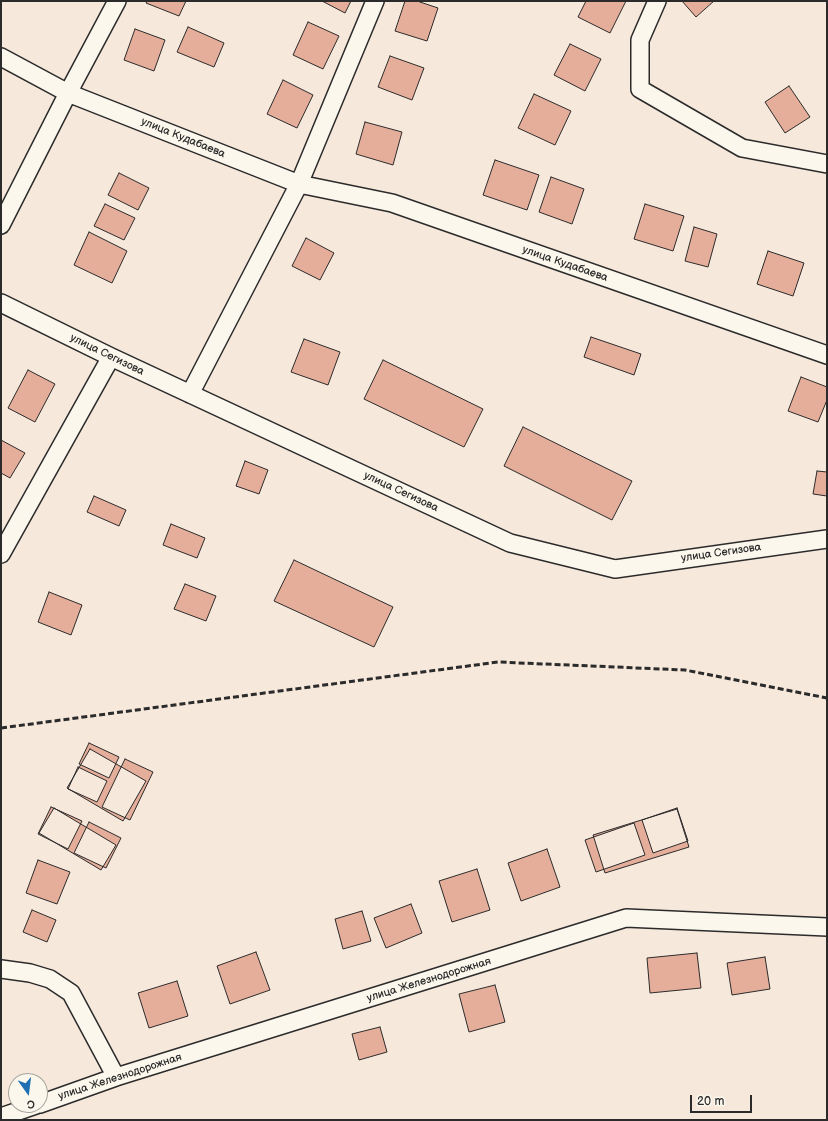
<!DOCTYPE html>
<html>
<head>
<meta charset="utf-8">
<style>
  body { margin:0 }
  #map { position:relative; width:828px; height:1121px; overflow:hidden; background:#f7e8dc; font-family:"Balsamiq Sans",sans-serif }
  canvas { display:block }
  .frame { position:absolute; inset:0; border:2px solid #2b2b2b; pointer-events:none }
  .north { position:absolute; left:8px; top:1073px; width:40px; height:40px; box-sizing:border-box; background:#fbf7ec; border:1px solid #a8a59f; border-radius:50%; rotate:166deg; font-size:11px; font-weight:700; line-height:16px; text-align:center; color:#2b2b2b }
  .north::after { content:''; display:block; margin:auto; width:14px; height:18px; background:#1f6fb2; clip-path:polygon(50% 0,100% 100%,50% 72%,0 100%) }
  .scale { position:absolute; left:690px; top:1095px; width:62px; height:18px; box-sizing:border-box; border:2px solid #2b2b2b; border-top:0; padding-left:5px; font-size:12px; line-height:14px; white-space:nowrap; color:#2b2b2b; -webkit-text-stroke:3px #fbf7ec; paint-order:stroke }
</style>
</head>
<body>
<div id="map">
<canvas width="828" height="1121"></canvas>
<div class="frame"></div>
<div class="north">С</div>
<div class="scale">20 m</div>
</div>
<script>
const g = document.querySelector('canvas').getContext('2d');
g.lineJoin = 'round';
function paint(path, color) { g.fillStyle = color; g.fill(path, 'evenodd'); }
const toPath = rows => new Path2D(rows.map(r => 'M' + r).join(''));
function trace(path, color, width, dash) { g.strokeStyle = color; g.lineWidth = width; g.lineCap = dash ? 'butt' : 'round'; g.setLineDash(dash || []); g.stroke(path); }
function drawText(font, color, halo, rows, align = 'center') {
  g.font = font + ' "Balsamiq Sans",sans-serif'; g.lineWidth = 3; g.setLineDash([]); g.textBaseline = 'middle'; g.strokeStyle = halo; g.fillStyle = color; for (const [text, x, y, turn = 0] of rows) {
    g.save(); g.translate(x, y); g.rotate((+turn || 0) * Math.PI / 180); g.textAlign = isNaN(turn) ? turn : align; if (halo) g.strokeText(text, 0, 0); g.fillText(text, 0, 0); g.restore();
  }
}
const building = toPath([
  [147,1,186,1,179,16,146,3,147,1],
  [322,1,351,1,345,13,322,1],
  [405,1,417,1,438,8,427,41,395,31,405,1],
  [586,1,626,1,610,33,578,17,586,1],
  [682,1,714,1,696,17,682,1],
  [308,22,339,36,323,69,293,55,308,22],
  [188,27,224,43,214,67,177,52,188,27],
  [135,29,165,40,154,71,124,60,135,29],
  [570,44,601,59,585,91,554,75,570,44],
  [390,56,424,68,412,100,378,87,390,56],
  [283,80,313,95,297,128,267,114,283,80],
  [789,86,810,117,785,133,765,102,789,86],
  [534,94,571,111,555,145,518,128,534,94],
  [365,122,402,132,393,165,356,154,365,122],
  [495,160,539,175,527,210,483,195,495,160],
  [119,173,149,188,138,210,108,195,119,173],
  [551,177,584,189,572,224,539,212,551,177],
  [105,204,135,218,124,240,94,226,105,204],
  [645,204,684,216,673,251,634,239,645,204],
  [694,227,717,234,708,267,685,261,694,227],
  [89,232,127,251,112,283,74,265,89,232],
  [306,238,334,253,320,280,292,266,306,238],
  [768,251,804,263,793,296,757,284,768,251],
  [591,337,641,354,634,375,584,357,591,337],
  [304,339,340,352,328,385,291,372,304,339],
  [383,360,483,409,464,447,364,399,383,360],
  [28,370,55,384,35,422,8,408,28,370],
  [801,377,827,387,827,400,818,422,788,411,801,377],
  [523,427,632,481,612,520,504,466,523,427],
  [1,440,25,453,10,478,1,473,1,440],
  [245,461,268,470,259,494,236,486,245,461],
  [817,471,827,472,827,496,813,494,817,471],
  [94,496,126,510,119,526,87,512,94,496],
  [171,524,205,538,197,558,163,545,171,524],
  [294,560,393,607,374,647,274,601,294,560],
  [185,584,216,596,206,621,174,609,185,584],
  [49,592,82,605,71,635,38,622,49,592],
  [89,743,119,757,109,778,79,764,89,743],
  [90,749,146,781,123,821,67,788,90,749],
  [125,759,153,772,130,820,102,807,125,759],
  [78,767,107,781,97,802,68,789,78,767],
  [51,807,82,821,68,849,38,834,51,807],
  [54,808,116,845,101,870,39,833,54,808],
  [677,808,688,841,653,853,642,820,677,808],
  [677,809,689,847,605,873,593,835,677,809],
  [89,822,121,838,106,868,74,853,89,822],
  [634,823,645,855,596,872,585,840,634,823],
  [547,849,560,887,521,901,508,863,547,849],
  [38,860,70,872,57,904,26,893,38,860],
  [477,869,490,910,452,922,439,881,477,869],
  [411,904,422,933,386,948,374,918,411,904],
  [32,910,56,920,47,942,23,932,32,910],
  [362,911,371,941,343,949,335,919,362,911],
  [256,952,270,990,230,1004,217,966,256,952],
  [697,953,701,988,650,993,647,958,697,953],
  [765,957,770,989,732,995,727,963,765,957],
  [177,981,188,1016,149,1028,138,993,177,981],
  [495,985,505,1022,469,1032,459,994,495,985],
  [380,1027,387,1052,359,1060,352,1034,380,1027]
]);
const minor = toPath([
  [657,1,640,40,640,89,742,148,827,164],
  [1,57,68,93,299,184,392,203,827,355],
  [1,225,68,93,117,1],
  [1,303,111,357,510,543,615,569,827,539],
  [190,394,299,184,375,1],
  [1,554,111,357],
  [1,969,30,973,50,979,71,993,116,1077],
  [40,1104,116,1077,626,918,827,927],
  [1,1117,36,1105]
]);
const rail = toPath([
  [1,728,498,662,685,670,827,698]
]);
const streetNames = [
  ["улица Кудабаева",183,138,22],
  ["улица Кудабаева",565,264,19],
  ["улица Сегизова",107,355,26],
  ["улица Сегизова",401,492,25],
  ["улица Сегизова",721,553,-8],
  ["улица Железнодорожная",429,980,-17],
  ["улица Железнодорожная",120,1077,-18]
];
paint(building, '#e5ae9a');
trace(building, '#2b2b2b', 1);
trace(minor, '#2b2b2b', 20);
trace(minor, '#fbf7ec', 17);
trace(rail, '#2b2b2b', 3, [6, 3]);
drawText('11px', '#2b2b2b', '#fbf7ec', streetNames);
</script>
</body>
</html>
